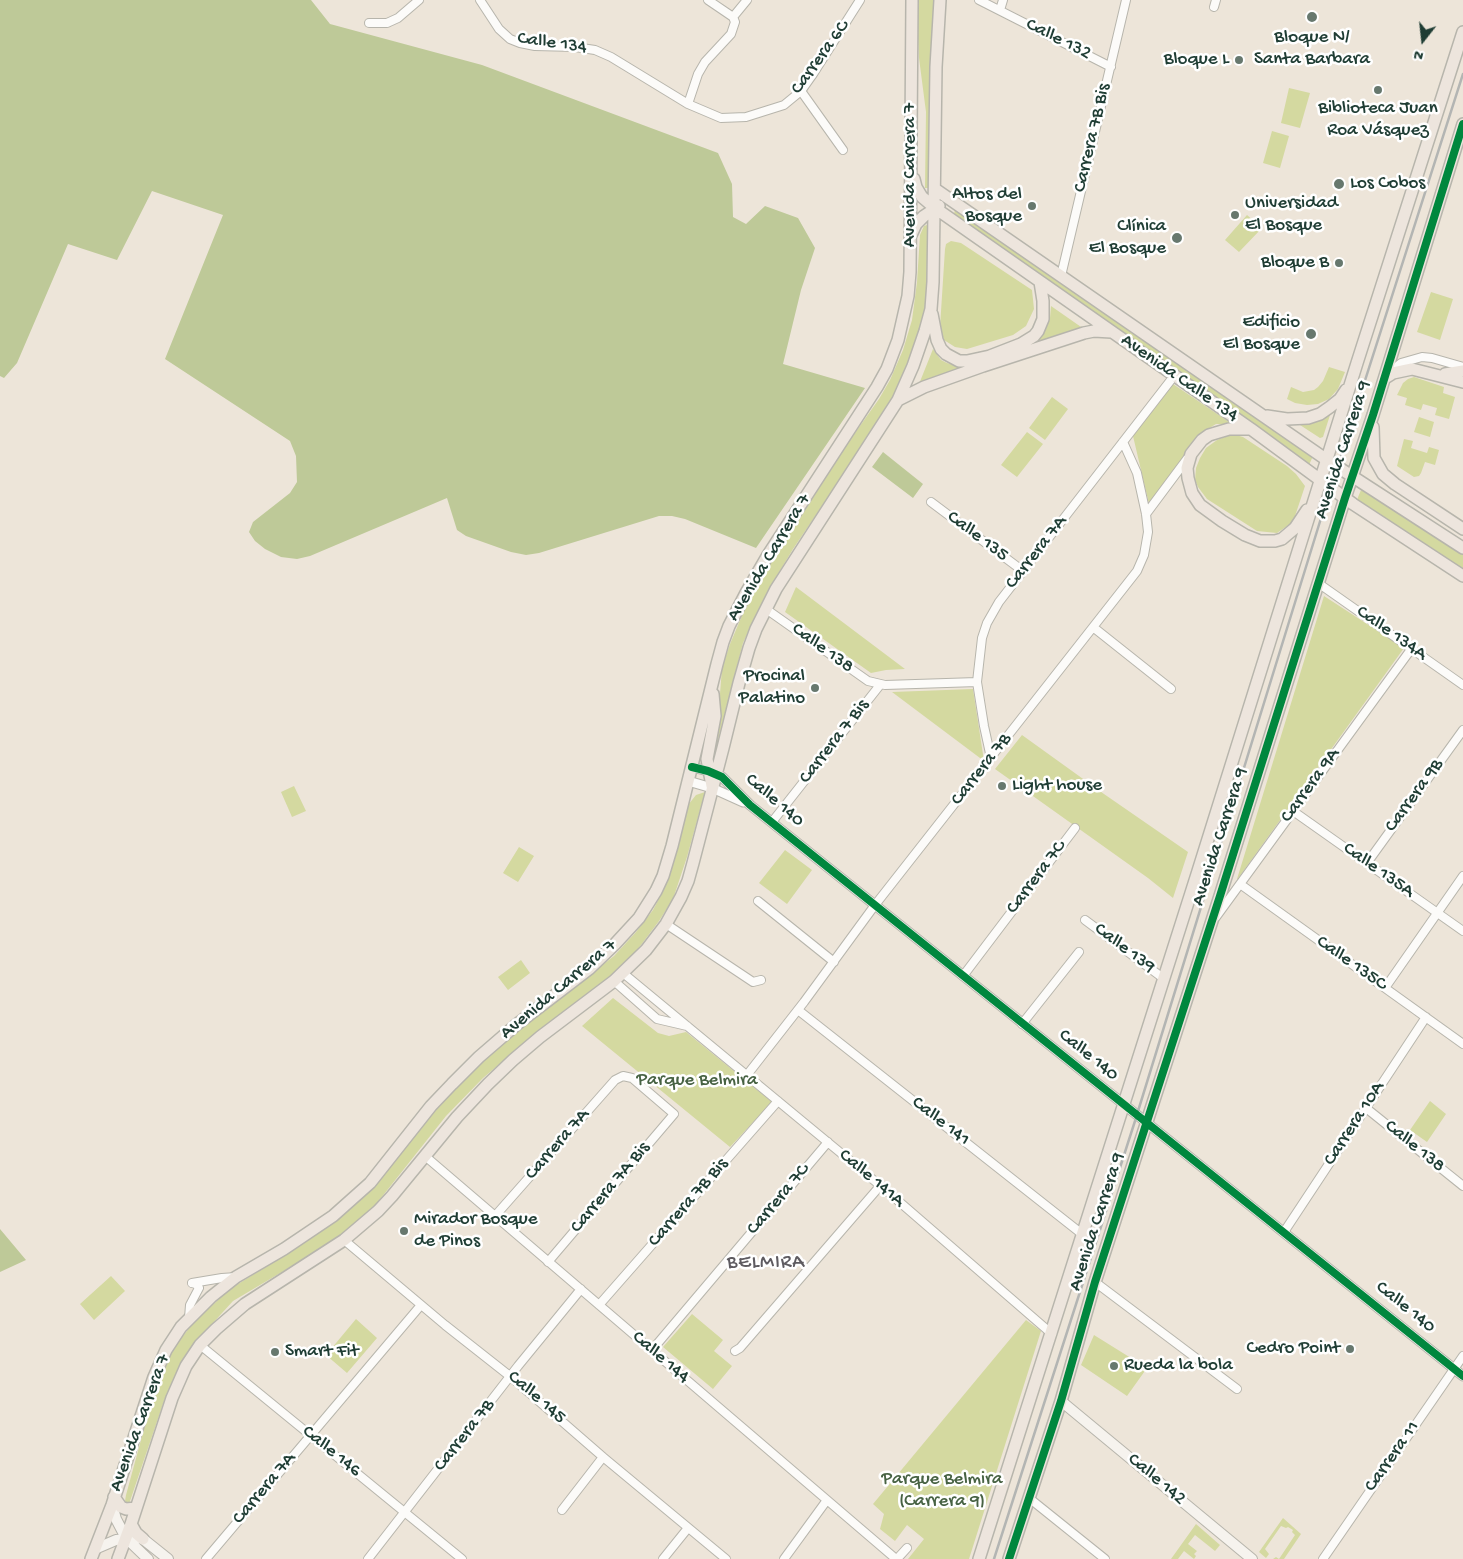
<!DOCTYPE html>
<html>
<head>
<meta charset="utf-8">
<style>
  body { margin:0 }
  #map { position:relative; width:1463px; height:1559px; overflow:hidden; background:#ede5d9; font-family:"Gochi Hand",sans-serif }
  canvas { display:block }
  .north { position:absolute; left:1398px; top:15px; width:50px; height:50px; -webkit-text-stroke:4px #fff; paint-order:stroke; rotate:196deg; font-size:14px; font-weight:700; line-height:20px; text-align:center; color:#1f3d34 }
  .north::after { content:''; display:block; margin:auto; width:18px; height:22px; background:#1f3d34; clip-path:polygon(50% 0,100% 100%,50% 72%,0 100%) }
</style>
</head>
<body>
<div id="map">
<canvas width="1463" height="1559"></canvas>
<div class="north">N</div>
</div>
<script>
const g = document.querySelector('canvas').getContext('2d');
g.lineJoin = 'round';
function paint(path, color) { g.fillStyle = color; g.fill(path, 'evenodd'); }
const toPath = rows => new Path2D(rows.map(r => 'M' + r).join(''));
function trace(path, color, width, dash) { g.strokeStyle = color; g.lineWidth = width; g.lineCap = dash ? 'butt' : 'round'; g.setLineDash(dash || []); g.stroke(path); }
function drawText(font, color, halo, rows, align = 'center') {
  g.font = font + ' "Gochi Hand",sans-serif'; g.lineWidth = 5; g.setLineDash([]); g.textBaseline = 'middle'; g.strokeStyle = halo; g.fillStyle = color; for (const [text, x, y, turn = 0] of rows) {
    g.save(); g.translate(x, y); g.rotate((+turn || 0) * Math.PI / 180); g.textAlign = isNaN(turn) ? turn : align; if (halo) g.strokeText(text, 0, 0); g.fillText(text, 0, 0); g.restore();
  }
}
const green = toPath([
  [919,0,936,0,930,188,925,188,926,112,919,58,917,19],
  [1289,88,1310,93,1300,128,1281,123],
  [1272,131,1289,136,1280,168,1263,163],
  [955,208,1313,456,1309,465,954,215],
  [1247,215,1262,228,1239,252,1225,240],
  [930,224,926,306,922,330,897,390,859,451,793,549,772,584,758,611,743,643,712,763,714,738,718,719,722,668,730,644,746,606,762,576,850,440,879,399,890,380,903,350,912,320,917,282,920,235,924,226],
  [951,241,961,243,1032,290,1034,309,1026,326,1013,335,967,349,955,347,944,340,940,327,945,249,946,244],
  [1431,292,1453,299,1440,340,1417,332],
  [1051,306,1084,329,1032,344,1046,329,1050,318],
  [933,349,941,360,947,363,964,368,919,384],
  [1329,367,1345,372,1338,389,1329,399,1318,404,1307,405,1295,403,1287,399,1291,387,1303,392,1314,390,1318,387,1323,381],
  [1414,377,1444,387,1443,393,1455,397,1449,419,1435,415,1437,408,1423,404,1421,410,1405,405,1407,398,1397,395,1403,383,1408,379],
  [1173,384,1232,424,1216,424,1206,430,1149,504,1133,436],
  [1052,397,1068,409,1045,440,1029,428],
  [1331,412,1323,437,1320,438,1300,425,1313,422],
  [1419,417,1434,422,1430,437,1414,432],
  [1027,432,1043,444,1017,477,1001,465],
  [1236,435,1243,437,1287,466,1296,474,1305,486,1293,522,1277,533,1257,531,1207,499,1198,487,1195,480,1196,468,1200,458,1206,448,1217,440,1228,436],
  [1404,439,1413,441,1411,448,1427,453,1429,447,1439,450,1435,465,1425,462,1421,473,1419,476,1414,477,1397,466],
  [1361,490,1463,554,1463,572,1356,502],
  [796,587,905,669,886,670,871,673,785,612],
  [1324,596,1404,648,1237,880,1237,879],
  [973,689,984,761,892,692],
  [1022,735,1104,794,1188,852,1173,898,1148,878,995,769],
  [294,786,306,811,292,817,281,792],
  [705,792,687,857,673,899,659,921,638,949,606,980,528,1040,483,1078,446,1116,377,1203,349,1229,319,1250,233,1301,191,1347,177,1371,165,1398,128,1507,125,1501,126,1495,154,1392,165,1365,175,1346,194,1322,230,1289,304,1243,339,1218,381,1179,435,1111,476,1066,531,1020,614,956,636,932,653,910,665,887,675,858,688,805,696,795],
  [519,847,534,856,518,882,503,873],
  [785,850,812,870,787,904,759,883],
  [521,960,530,973,508,990,498,977],
  [613,998,658,1033,669,1036,686,1032,772,1102,730,1147,582,1026],
  [1430,1101,1446,1114,1427,1142,1410,1130],
  [111,1276,125,1291,94,1320,80,1304],
  [692,1314,723,1340,714,1351,732,1366,713,1389,663,1347],
  [356,1319,377,1338,347,1373,326,1355],
  [1026,1320,1041,1331,969,1559,908,1559,924,1539,907,1525,895,1541,880,1529,884,1514,873,1504],
  [1094,1335,1147,1368,1127,1396,1081,1365],
  [1283,1518,1301,1534,1284,1559,1273,1559,1276,1557,1279,1559,1295,1535,1292,1532,1293,1530,1288,1527,1286,1528,1281,1526,1265,1549,1269,1554,1266,1558,1259,1552],
  [1196,1524,1220,1545,1215,1551,1195,1535,1188,1544,1197,1551,1194,1554,1196,1556,1194,1559,1184,1551,1178,1559,1171,1559]
]);
const forest = toPath([
  [0,0,311,0,330,24,482,65,718,153,732,184,733,217,746,224,765,206,798,218,815,248,801,290,783,364,865,388,756,548,685,519,672,516,659,516,539,553,526,555,511,552,466,536,457,530,447,498,310,556,297,559,281,557,265,549,255,541,249,532,253,522,290,493,297,482,296,456,290,441,165,359,223,215,152,191,117,260,68,244,17,363,4,378,0,376],
  [883,452,923,484,913,498,872,467],
  [0,1229,26,1260,0,1272]
]);
const minor = toPath([
  [480,0,499,29,510,39,520,43,535,46,575,47,595,50,611,57,688,104,721,118,746,117,784,105,801,91,813,74,860,0],
  [708,0,733,17],
  [979,0,1111,67],
  [1214,7,1216,0],
  [1000,10,1003,0],
  [733,17,747,0],
  [369,23,387,23,398,18,419,0],
  [801,91,843,150],
  [688,104,698,74,705,62,731,34,735,22,733,17],
  [1061,276,1126,0],
  [1389,373,1401,363,1422,357,1432,358,1463,367],
  [931,502,1023,571],
  [1146,514,1187,459],
  [1318,583,1463,685],
  [766,609,868,681,885,685,977,682],
  [1093,627,1171,689],
  [991,758,984,726,977,682,982,638,987,623,999,602,1174,376],
  [1293,811,1463,931],
  [772,822,880,685],
  [1367,863,1463,730],
  [1240,884,1463,1044],
  [758,901,834,962],
  [1216,917,1412,648],
  [1085,920,1163,978],
  [666,924,753,982,761,980],
  [623,973,888,1192,1052,1334],
  [963,976,1075,828],
  [614,981,657,1019,687,1026],
  [1385,988,1463,876],
  [798,1010,1082,1234],
  [1022,1024,1079,952],
  [747,1075,804,1002,875,905,1137,571,1144,555,1148,532,1146,514,1137,473,1123,442],
  [1366,1108,1463,1186],
  [425,1156,896,1559],
  [495,1216,615,1080,623,1076,632,1078,674,1114,548,1262],
  [1284,1232,1426,1017],
  [344,1240,445,1325,511,1377,603,1457,726,1559],
  [1095,1282,1237,1389],
  [192,1283,222,1278,236,1277],
  [599,1305,778,1101],
  [189,1318,190,1305,199,1288,196,1284,192,1283],
  [200,1345,462,1559],
  [652,1350,828,1142],
  [735,1351,740,1348,880,1186],
  [1029,1498,1105,1559],
  [562,1510,603,1457],
  [206,1559,421,1305],
  [368,1559,518,1366,581,1289],
  [663,1559,688,1528],
  [784,1559,827,1500],
  [897,1559,907,1548],
  [1323,1559,1463,1356]
]);
const tertiary = toPath([
  [692,767,708,771,722,777,750,805,1463,1376],
  [688,781,712,788,743,802]
]);
const secondary = toPath([
  [1061,1401,1252,1559],
  [112,1505,116,1519,126,1538,148,1559],
  [95,1549,116,1540,139,1538,143,1539,168,1559]
]);
const primary = toPath([
  [914,179,916,187,922,197,935,208,1251,429,1353,504,1463,576],
  [935,189,1327,460,1463,548],
  [911,235,916,224,924,216,939,206],
  [932,314,937,340,941,349,946,354,959,361,967,361,990,356,1021,344,1034,336,1038,331,1043,319,1043,301,1040,282],
  [1445,374,1463,371],
  [1385,378,1393,373,1412,369,1463,382],
  [898,400,924,387,983,366,1084,333,1094,331,1111,332],
  [1267,416,1287,419,1308,418,1320,414,1330,407,1340,399,1346,390],
  [1373,427,1374,458,1383,474,1395,484,1463,529],
  [1250,429,1229,429,1209,435,1202,440,1191,454,1187,468,1188,478,1192,493,1200,505,1222,521,1245,535,1260,541,1275,541,1282,539,1295,528,1307,510],
  [712,786,707,759,715,716,713,694],
  [114,1497,121,1507,126,1509,136,1508],
  [131,1524,136,1533,143,1539],
  [91,1559,112,1505,154,1377,166,1350,181,1327,211,1297,236,1277,284,1249,333,1216,370,1183,431,1106,452,1084,479,1057,516,1025,589,969,615,944,639,918,656,891,663,876,672,846,717,664,723,642,729,626,746,593,768,555,877,387,887,369,898,340,908,296,910,272,912,0],
  [118,1559,131,1524,172,1398,186,1366,200,1345,216,1329,245,1304,344,1240,378,1211,392,1196,457,1117,488,1084,513,1060,540,1037,614,981,646,950,666,924,681,897,688,881,693,863,723,748,739,683,749,648,756,629,776,589,898,400,913,366,925,331,931,309,933,282,936,67,940,0],
  [979,1559,1198,871,1357,363,1463,32],
  [1009,1559,1061,1401,1095,1282,1220,896,1345,498,1373,415,1463,124]
]);
const rail = toPath([
  [994,1559,1135,1121,1322,515,1463,74]
]);
const cycleway = toPath([
  [692,767,708,771,722,777,750,805,1463,1376],
  [1009,1559,1061,1401,1095,1282,1220,896,1345,498,1373,415,1463,124]
]);
const markers = [
  [1312,17,6,"#67786e"],
  [1239,60,5,"#67786e"],
  [1378,90,5,"#67786e"],
  [1339,184,6,"#67786e"],
  [1032,206,5,"#67786e"],
  [1235,215,5,"#67786e"],
  [1177,238,6,"#67786e"],
  [1339,263,5,"#67786e"],
  [1311,334,6,"#67786e"],
  [815,688,5,"#67786e"],
  [1002,786,5,"#67786e"],
  [404,1231,5,"#67786e"],
  [1350,1349,5,"#67786e"],
  [275,1352,5,"#67786e"],
  [1114,1366,5,"#67786e"]
];
const poiNames = [
  ["Bloque N/",1312,38,"center"],
  ["Santa Barbara",1312,60,"center"],
  ["Bloque L",1229,60],
  ["Biblioteca Juan",1378,109,"center"],
  ["Roa Vásquez",1378,131,"center"],
  ["Los Cobos",1350,184,"left"],
  ["Altos del",1022,195],
  ["Bosque",1022,217],
  ["Universidad",1245,204,"left"],
  ["El Bosque",1245,226,"left"],
  ["Clínica",1166,227],
  ["El Bosque",1166,249],
  ["Bloque B",1329,263],
  ["Edificio",1300,323],
  ["El Bosque",1300,345],
  ["Procinal",805,677],
  ["Palatino",805,699],
  ["Light house",1012,786,"left"],
  ["Mirador Bosque",414,1220,"left"],
  ["de Pinos",414,1242,"left"],
  ["Cedro Point",1340,1349],
  ["Smart Fit",285,1352,"left"],
  ["Rueda la bola",1124,1366,"left"]
];
const streetNames = [
  ["Calle 132",1058,40,27],
  ["Calle 134",552,44,8],
  ["Carrera 6C",821,58,-54],
  ["Carrera 7B Bis",1093,138,-77],
  ["Avenida Carrera 7",911,175,-90],
  ["Avenida Calle 134",1179,379,35],
  ["Avenida Carrera 9",1344,450,-72],
  ["Calle 135",977,537,37],
  ["Carrera 7A",1037,553,-52],
  ["Avenida Carrera 7",770,558,-59],
  ["Calle 134A",1391,634,35],
  ["Calle 138",822,649,36],
  ["Carrera 7 Bis",835,742,-52],
  ["Carrera 7B",982,770,-52],
  ["Carrera 9A",1311,786,-54],
  ["Carrera 9B",1415,796,-54],
  ["Calle 140",774,801,41],
  ["Avenida Carrera 9",1221,837,-72],
  ["Calle 135A",1378,871,35],
  ["Carrera 7C",1037,878,-53],
  ["Calle 139",1124,949,37],
  ["Calle 135C",1351,964,35],
  ["Avenida Carrera 7",559,990,-40],
  ["Calle 140",1088,1056,39],
  ["Calle 141",940,1122,38],
  ["Carrera 10A",1355,1124,-57],
  ["Carrera 7A",558,1145,-49],
  ["Calle 138",1414,1147,39],
  ["Calle 141A",871,1179,40],
  ["Carrera 7A Bis",611,1188,-50],
  ["Carrera 7C",779,1200,-50],
  ["Carrera 7B Bis",689,1203,-49],
  ["Avenida Carrera 9",1098,1222,-72],
  ["Calle 140",1405,1308,39],
  ["Calle 144",660,1358,41],
  ["Calle 145",536,1398,41],
  ["Avenida Carrera 7",141,1423,-70],
  ["Carrera 7B",465,1436,-52],
  ["Calle 146",331,1452,39],
  ["Carrera 11",1393,1457,-55],
  ["Calle 142",1156,1480,40],
  ["Carrera 7A",265,1489,-50]
];
const parkNames = [
  ["Parque Belmira",697,1081],
  ["Parque Belmira",942,1480],
  ["(Carrera 9)",942,1502]
];
const neighbourhoodNames = [
  ["BELMIRA",766,1264]
];
paint(green, '#d4d9a0');
paint(forest, '#bec998');
trace(minor, '#b7b5ac', 10);
trace(tertiary, '#b7b5ac', 11);
trace(secondary, '#b7b5ac', 12);
trace(primary, '#b7b5ac', 14);
trace(minor, '#fcfbf9', 8);
trace(tertiary, '#fcfbf9', 9);
trace(secondary, '#f6f3ee', 10);
trace(primary, '#ede5dd', 11);
trace(rail, '#b3b5b3', 2.5);
trace(cycleway, '#00873e', 8);
for (const [x, y, r, color] of markers) { const dot = new Path2D(); dot.arc(x, y, r, 0, 2 * Math.PI); g.fillStyle = color; g.fill(dot); trace(dot, '#fff', 2); }
drawText('19px', '#1f3d34', '#fff', poiNames, 'right');
drawText('19px', '#1f3d34', '#fff', streetNames);
drawText('19px', '#476243', '#fff', parkNames);
g.letterSpacing = '1px';
drawText('20px', '#5e5b60', '#fff', neighbourhoodNames);
g.letterSpacing = '0px';
</script>
</body>
</html>
